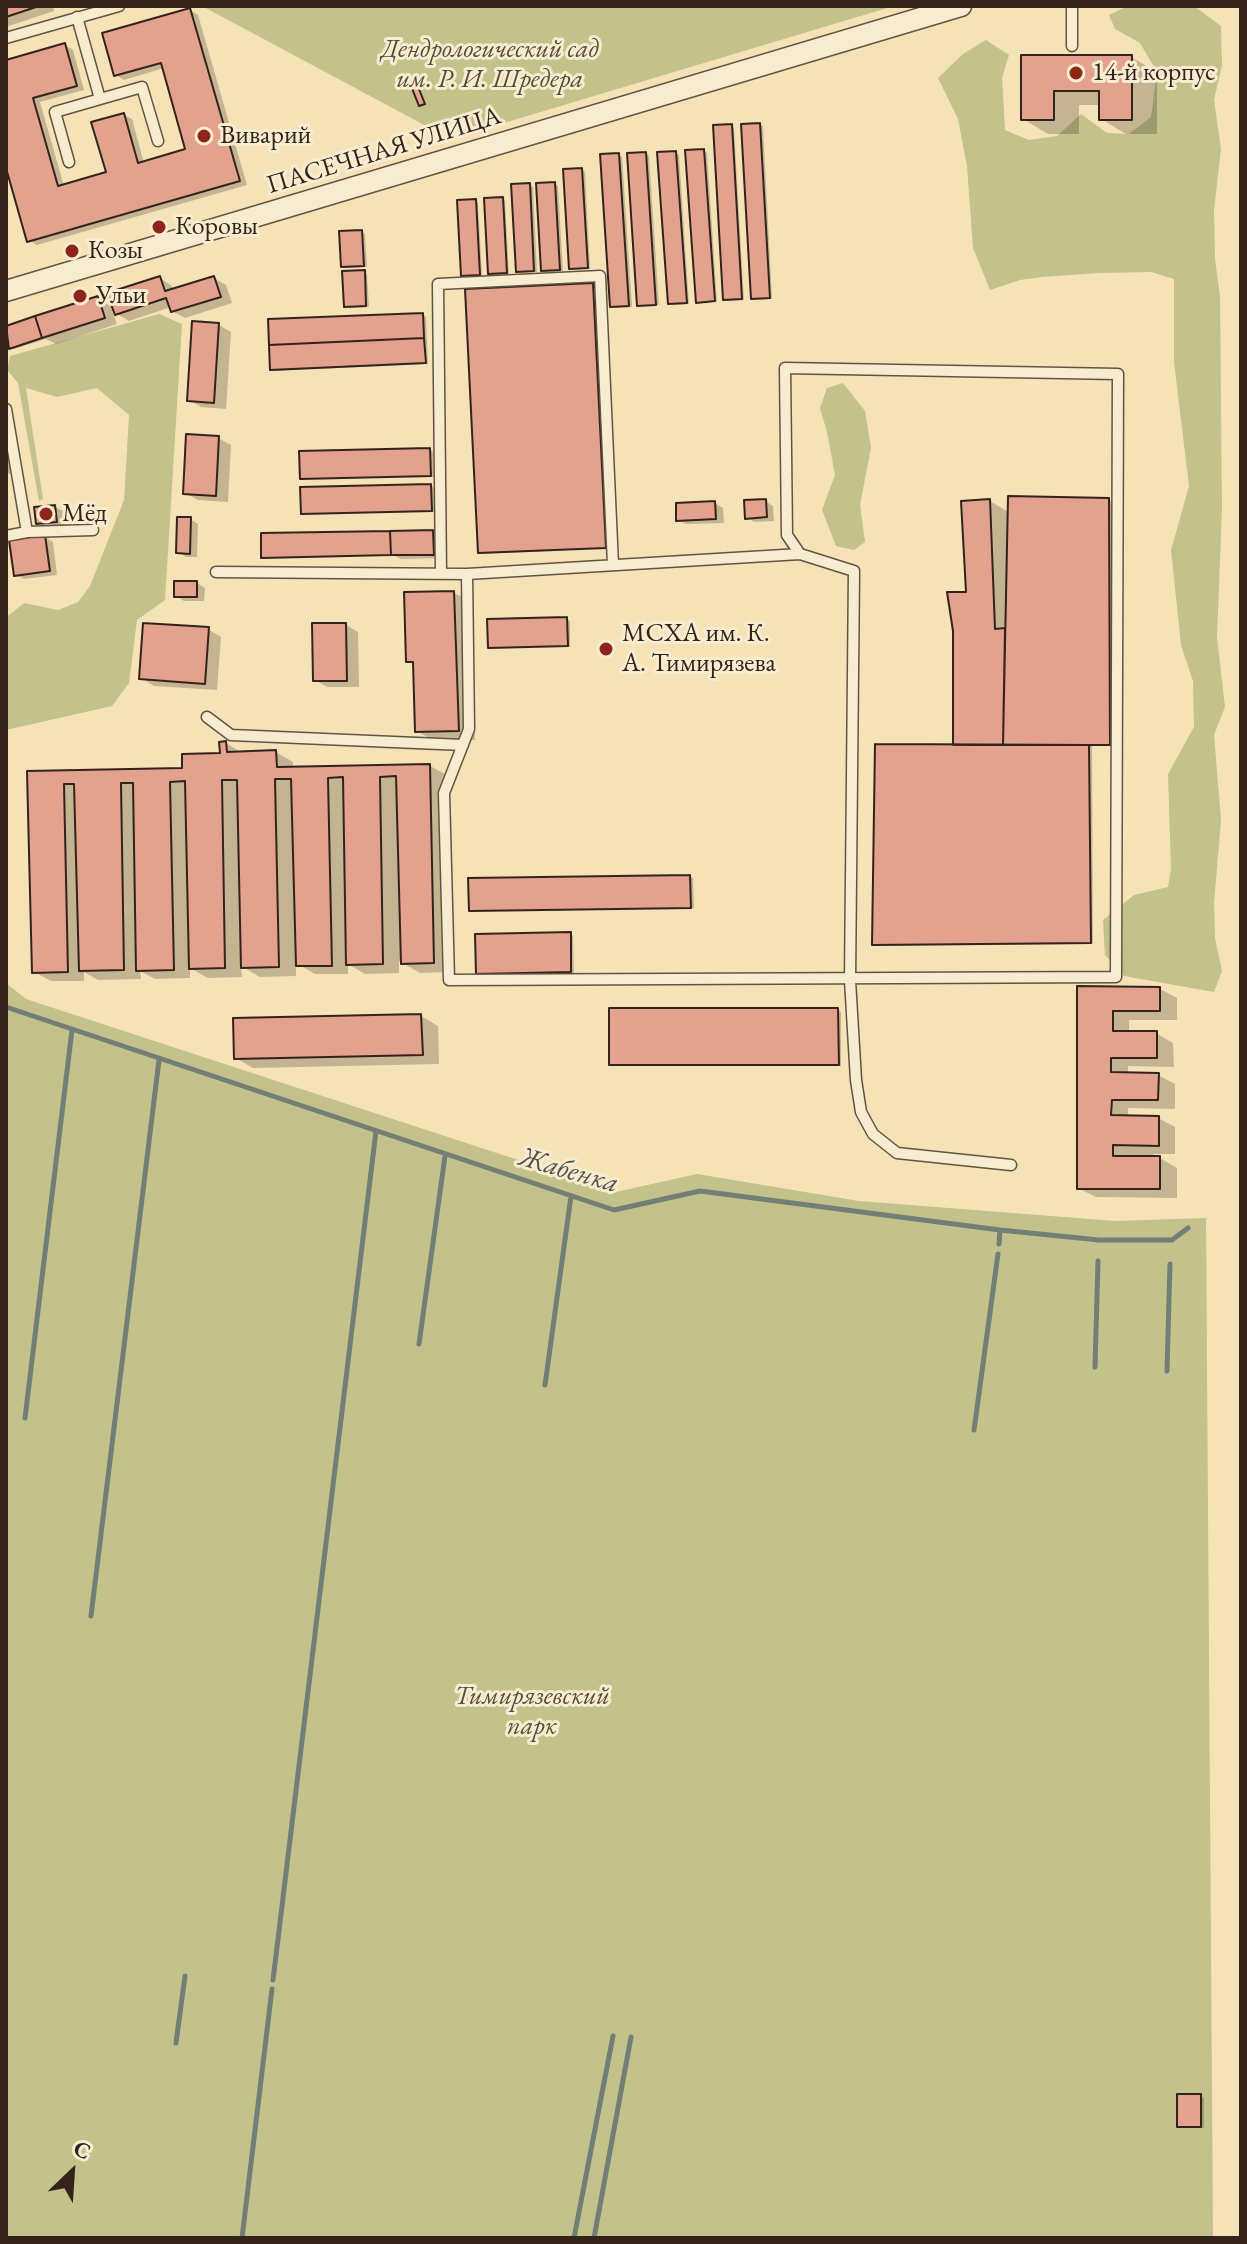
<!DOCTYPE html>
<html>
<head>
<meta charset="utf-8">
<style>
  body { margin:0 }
  #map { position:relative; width:1247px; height:2244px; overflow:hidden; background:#f5e2b7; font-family:"EB Garamond",serif }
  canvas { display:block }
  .frame { position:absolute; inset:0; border:8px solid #34231b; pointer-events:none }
  .north { position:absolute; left:32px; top:2132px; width:80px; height:80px; -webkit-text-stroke:6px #f8ecd0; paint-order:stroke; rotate:25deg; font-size:22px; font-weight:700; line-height:32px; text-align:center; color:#34231b }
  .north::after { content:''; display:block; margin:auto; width:28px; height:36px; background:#34231b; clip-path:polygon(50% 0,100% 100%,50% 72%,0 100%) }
</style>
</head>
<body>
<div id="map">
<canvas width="1247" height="2244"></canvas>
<div class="frame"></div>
<div class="north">С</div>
</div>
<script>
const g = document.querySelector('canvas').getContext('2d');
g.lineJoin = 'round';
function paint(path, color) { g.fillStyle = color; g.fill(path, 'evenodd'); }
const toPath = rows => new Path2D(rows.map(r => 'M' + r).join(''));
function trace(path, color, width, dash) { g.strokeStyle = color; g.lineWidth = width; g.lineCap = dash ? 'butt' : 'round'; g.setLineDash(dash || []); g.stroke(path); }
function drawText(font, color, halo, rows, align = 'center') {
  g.font = font + ' "EB Garamond",serif'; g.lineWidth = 6; g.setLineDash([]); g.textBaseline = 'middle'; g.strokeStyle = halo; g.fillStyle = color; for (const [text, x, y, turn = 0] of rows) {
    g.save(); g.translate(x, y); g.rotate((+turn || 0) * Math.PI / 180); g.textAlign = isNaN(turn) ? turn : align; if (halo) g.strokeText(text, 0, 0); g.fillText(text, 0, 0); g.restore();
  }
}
const green = toPath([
  [202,6,894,6,474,132,460,118,428,127],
  [1128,6,1194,6,1221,26,1222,65,1214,100,1221,149,1214,210,1215,259,1220,296,1222,509,1217,637,1225,707,1214,735,1221,820,1214,903,1215,938,1222,971,1214,992,1124,976,1105,955,1103,920,1134,895,1168,887,1171,868,1168,774,1194,727,1193,681,1181,645,1171,550,1189,486,1174,362,1174,279,1151,272,1099,273,1042,277,1020,280,990,290,973,248,967,166,958,119,938,78,963,54,986,40,1009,55,1002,78,1005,130,1029,140,1057,136,1081,114,1107,133,1129,134,1151,117,1157,72,1140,43,1115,29,1109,15],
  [159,314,182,324,165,600,137,620,129,683,112,706,6,730,8,616,24,603,58,610,78,602,90,586,124,500,129,415,97,388,57,397,26,388,43,499,39,501,18,383,7,370,10,356],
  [843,383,865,411,871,448,860,505,865,542,854,550,836,546,822,510,835,475,827,432,820,408,827,388],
  [6,983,26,999,616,1192,697,1174,859,1201,1115,1221,1206,1218,1213,2238,6,2238]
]);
const shadow = toPath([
  [6,6,53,6,54,11,6,27],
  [190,10,198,15,247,185,37,245,29,240,6,161,6,62,65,45,73,50,84,90,40,102,64,186,109,174,124,115,132,119,144,163,188,151,164,68,124,80,116,75],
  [1023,57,1131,57,1157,72,1157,134,1126,134,1101,119,1101,105,1079,105,1079,134,1048,134,1023,119],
  [759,125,763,126,772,299,756,300,753,298],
  [731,126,734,128,744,300,728,301,725,299],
  [704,151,707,153,717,302,701,303,698,301],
  [676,153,679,155,689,304,673,305,670,303],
  [646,154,649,156,659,305,643,306,639,305],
  [618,155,622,157,632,307,615,308,612,306],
  [582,170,585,172,590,269,574,269,571,267],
  [555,184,558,186,563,271,546,272,543,270],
  [529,185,533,187,537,272,521,273,518,271],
  [502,199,505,201,509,274,493,275,490,273],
  [475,201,478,203,482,276,466,276,463,274],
  [362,232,365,234,367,267,346,268,343,266],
  [364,272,367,274,369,307,349,308,346,306],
  [160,278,172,286,174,291,214,278,226,285,232,303,185,318,172,311,171,307,129,321,112,311,117,324,56,344,46,339,14,349,10,347,6,328,98,298,114,308],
  [593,285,596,287,608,548,483,554,480,552],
  [423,315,426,317,428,364,275,371,272,369],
  [219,325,231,332,226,409,201,407,189,400],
  [6,415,16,473,6,474],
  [218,438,231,445,228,502,198,500,185,493],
  [430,450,433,452,434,477,302,478],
  [431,486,434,488,435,512,303,513],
  [1108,500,1112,502,1112,746,1092,746,1093,944,877,946,874,944,961,747,968,595,990,501,1010,513],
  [765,501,773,506,774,521,754,522,746,517],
  [715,503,723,508,724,523,686,524,678,520],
  [55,507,63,511,64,525,46,527,38,523],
  [190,519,198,524,197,557,186,557,178,552],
  [433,532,441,537,441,558,401,559,393,555,263,557],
  [45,537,53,542,57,575,24,579,16,575],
  [197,583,205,588,204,601,184,601,176,596],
  [454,593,471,602,475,740,434,741,417,731,415,665,408,661],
  [566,619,570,621,570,647,490,647],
  [346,625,358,632,359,687,327,687,315,680],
  [208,629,221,637,217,690,154,686,141,678],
  [226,743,244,754,276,752,293,762,293,769,430,766,447,775,451,972,420,973,399,961,399,973,365,974,348,964,348,974,315,974,296,963,296,976,260,977,241,966,242,977,208,978,190,968,190,978,155,979,140,971,141,979,98,980,84,972,84,981,51,981,34,972,29,773,183,770,222,754],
  [690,877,693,878,694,908,471,910],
  [570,934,573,936,574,973,478,972],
  [1079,988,1160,989,1177,998,1177,1020,1129,1020,1129,1033,1156,1033,1173,1043,1174,1067,1128,1066,1128,1075,1158,1075,1175,1084,1175,1109,1128,1108,1128,1117,1158,1118,1175,1127,1175,1154,1153,1154,1177,1168,1177,1198,1096,1197,1078,1188],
  [838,1010,841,1012,841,1066,611,1064],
  [421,1016,438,1026,439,1064,253,1068,236,1058],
  [1200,2096,1204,2098,1204,2128,1179,2126]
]);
const stream = toPath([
  [6,1007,614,1210,700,1191,1000,1230,1099,1240,1172,1240,1188,1228],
  [999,1244,1000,1230],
  [419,1344,445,1156],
  [1095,1367,1098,1261],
  [1167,1371,1170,1264],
  [545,1385,571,1196],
  [25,1418,72,1030],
  [974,1430,998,1254],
  [91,1616,159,1060],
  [273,1980,376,1131],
  [176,2043,185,1976],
  [242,2238,272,1989],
  [574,2238,613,2036],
  [594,2238,631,2037]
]);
const building = toPath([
  [6,6,39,6,6,17,6,6],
  [190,8,240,181,27,242,6,168,6,60,65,43,77,86,33,98,58,186,106,172,91,122,124,113,138,163,185,149,161,63,114,76,102,33,190,8],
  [1021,55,1132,55,1132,120,1099,120,1099,91,1054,91,1054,120,1021,120,1021,55],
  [417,84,425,104,419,106,411,86,417,84],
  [760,123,770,298,751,299,741,124,760,123],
  [732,124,742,299,723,300,713,125,732,124],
  [704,149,715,301,696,303,685,150,704,149],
  [676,151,687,303,668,304,657,152,676,151],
  [646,152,656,305,637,306,627,153,646,152],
  [619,153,629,306,610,307,600,154,619,153],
  [582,168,588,268,569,269,563,169,582,168],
  [555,182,560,270,541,271,536,183,555,182],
  [530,183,534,271,516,272,511,184,530,183],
  [503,197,507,273,488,274,484,198,503,197],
  [476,199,480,275,461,276,457,200,476,199],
  [362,230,364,266,341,267,339,231,362,230],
  [365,270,366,306,344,307,342,271,365,270],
  [160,276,165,291,214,276,221,297,171,312,166,298,115,315,107,293,160,276],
  [593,283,606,548,478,553,465,289,593,283],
  [98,296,105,318,42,338,35,316,98,296],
  [423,313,424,338,269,345,268,319,423,313],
  [35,316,42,338,9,349,6,326,35,316],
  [192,321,219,323,214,403,187,401,192,321],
  [424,338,426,363,270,370,269,345,424,338],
  [186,434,219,436,216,496,183,494,186,434],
  [430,448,431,476,300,479,299,451,430,448],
  [431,484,432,511,301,514,300,487,431,484],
  [1008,496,1109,498,1110,745,1003,745,1008,496],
  [766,499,767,517,745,519,744,500,766,499],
  [990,499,995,629,1005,628,1003,745,953,745,953,631,947,592,966,592,961,501,990,499],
  [715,501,716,519,676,521,676,503,715,501],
  [55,505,57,522,36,524,34,507,55,505],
  [177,517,191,517,190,554,176,553,177,517],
  [433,530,434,555,391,555,390,531,433,530],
  [390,531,391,555,261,558,261,533,390,531],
  [45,535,50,571,14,576,9,540,45,535],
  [174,581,197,581,197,597,174,597,174,581],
  [454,591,459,731,415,732,413,662,406,662,404,592,454,591],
  [567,617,568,646,488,648,487,619,567,617],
  [143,623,209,627,205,684,139,679,143,623],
  [312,623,346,623,347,681,313,681,312,623],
  [226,741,227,752,276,750,277,767,430,764,434,963,401,964,396,776,380,777,383,964,346,965,343,777,328,778,332,966,296,966,291,779,275,779,279,967,241,968,237,780,222,780,225,968,189,969,185,781,170,782,174,970,136,971,133,783,121,783,124,970,79,971,74,784,64,784,68,972,32,973,27,771,182,768,182,754,220,753,219,742,226,741],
  [875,744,1089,745,1091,943,872,945,875,744],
  [690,875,691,908,469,911,468,878,690,875],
  [571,932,571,972,476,974,475,934,571,932],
  [1077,986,1160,987,1160,1011,1113,1011,1113,1031,1157,1031,1157,1058,1111,1058,1111,1072,1159,1073,1158,1100,1112,1100,1111,1115,1159,1116,1159,1146,1113,1145,1113,1156,1160,1156,1160,1189,1077,1189,1077,986],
  [609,1008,838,1008,839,1065,609,1065,609,1008],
  [421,1014,423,1055,234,1059,233,1018,421,1014],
  [1177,2094,1201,2094,1201,2127,1177,2127,1177,2094]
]);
const lane = toPath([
  [1072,6,1072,46],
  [77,17,100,99],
  [6,38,119,6],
  [69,162,55,112,142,87,158,141],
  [6,409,27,532],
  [6,536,27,532,93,530],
  [216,572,467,574,800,554,854,571,850,980,856,1080,861,1112,873,1134,897,1153,1011,1165],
  [441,574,438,284,600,276,613,565],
  [467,574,469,729,444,793,449,980,1116,977,1118,374,785,368,787,535,800,554],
  [207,717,231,735,463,745]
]);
const street = toPath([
  [6,291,961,6]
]);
const markers = [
  [1076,73,8,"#8f2418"],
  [204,136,8,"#8f2418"],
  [159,227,8,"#8f2418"],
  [72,251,8,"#8f2418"],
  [80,296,8,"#8f2418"],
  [46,514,8,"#8f2418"],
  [606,649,8,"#8f2418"]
];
const parkNames = [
  ["Дендрологический сад",490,50],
  ["им. Р. И. Шредера",490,80],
  ["Тимирязевский",532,1697],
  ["парк",532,1727]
];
const poiNames = [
  ["14-й корпус",1092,73],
  ["Виварий",220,136],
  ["Коровы",175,227],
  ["Козы",88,251],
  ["Ульи",96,296],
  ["Мёд",62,514],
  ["МСХА им. К.",622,634],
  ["А. Тимирязева",622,664]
];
const streetNames = [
  ["ПАСЕЧНАЯ УЛИЦА",384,151,-17]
];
const waterNames = [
  ["Жабенка",569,1171,16]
];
paint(green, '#c2c28a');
paint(shadow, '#0003');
trace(stream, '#737f76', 5);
paint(building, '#e3a28e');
trace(building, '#34231b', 2);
trace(lane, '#645342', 13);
trace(street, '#645342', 23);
trace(lane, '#f8ecd0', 10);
trace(street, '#f8ecd0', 20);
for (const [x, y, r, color] of markers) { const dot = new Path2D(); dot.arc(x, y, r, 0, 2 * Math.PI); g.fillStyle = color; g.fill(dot); trace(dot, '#f8ecd0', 3); }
drawText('italic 26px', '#584b37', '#f8ecd0', parkNames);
drawText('26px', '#34231b', '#f8ecd0', poiNames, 'left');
drawText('26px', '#34231b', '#f8ecd0', streetNames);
drawText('italic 28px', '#545149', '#f8ecd0', waterNames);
</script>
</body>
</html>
